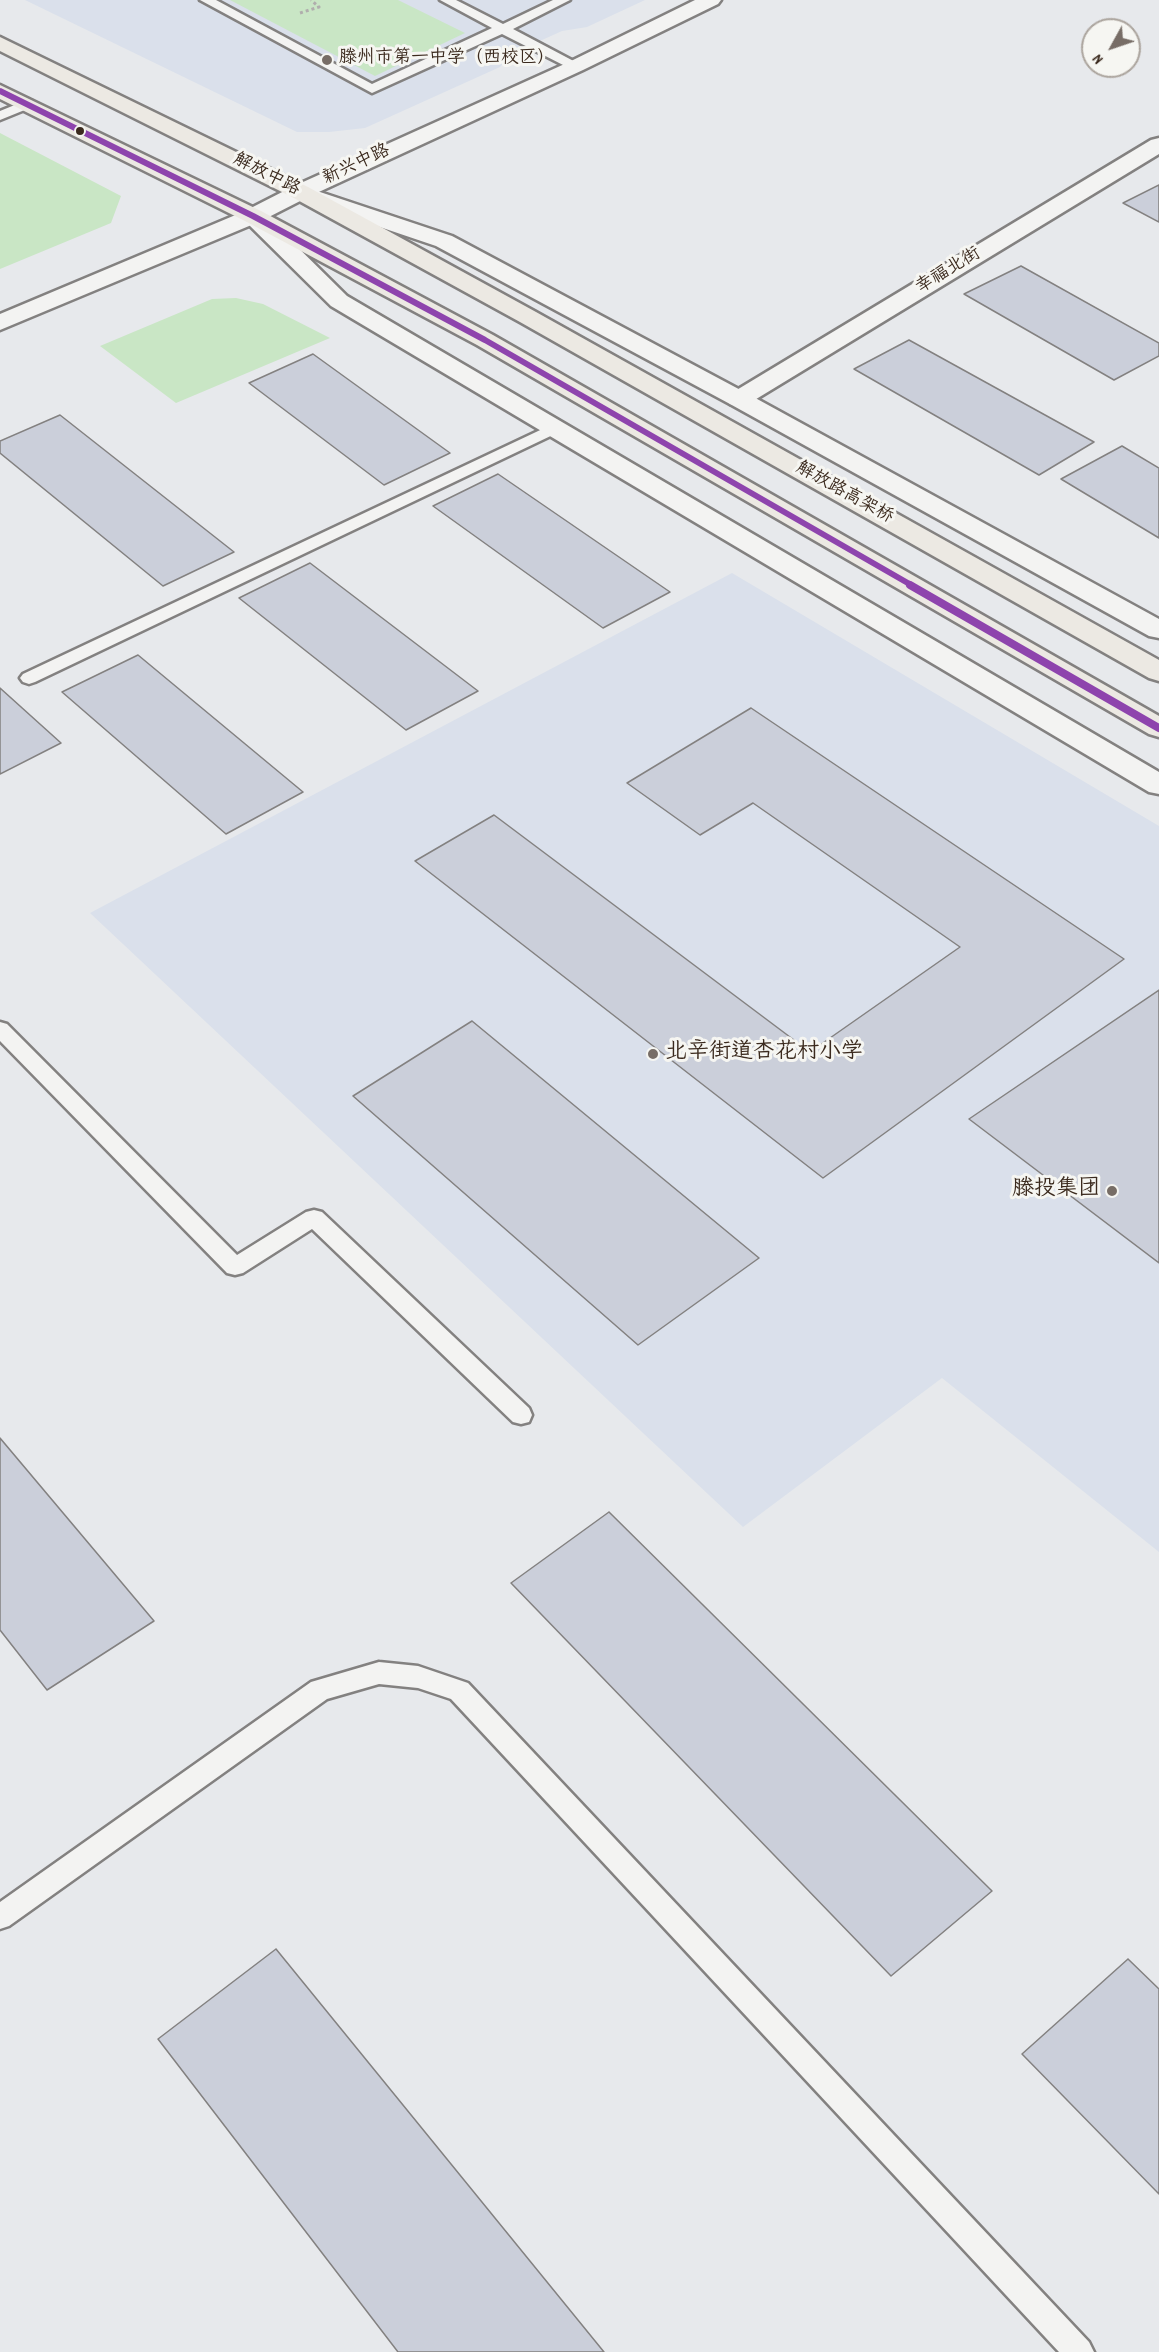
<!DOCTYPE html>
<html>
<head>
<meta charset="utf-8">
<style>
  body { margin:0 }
  #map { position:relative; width:1159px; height:2352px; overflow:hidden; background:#e7e9ec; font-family:Dekko,sans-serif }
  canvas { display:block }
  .north { position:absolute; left:1081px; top:18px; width:60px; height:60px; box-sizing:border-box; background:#f6f6f2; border:2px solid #aba49d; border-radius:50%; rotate:230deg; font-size:16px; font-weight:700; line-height:24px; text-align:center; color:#3b2a1e }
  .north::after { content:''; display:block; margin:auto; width:21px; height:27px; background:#776d66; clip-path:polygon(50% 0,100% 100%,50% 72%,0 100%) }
</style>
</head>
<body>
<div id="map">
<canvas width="1159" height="2352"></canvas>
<div class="north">N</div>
</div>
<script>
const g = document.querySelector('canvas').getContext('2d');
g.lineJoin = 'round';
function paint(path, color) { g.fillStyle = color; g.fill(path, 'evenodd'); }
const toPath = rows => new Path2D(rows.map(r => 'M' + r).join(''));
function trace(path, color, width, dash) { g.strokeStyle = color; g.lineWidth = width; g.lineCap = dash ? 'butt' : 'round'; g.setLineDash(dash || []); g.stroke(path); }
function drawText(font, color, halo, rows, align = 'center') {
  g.font = font + ' Dekko,"LXGW WenKai TC",sans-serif'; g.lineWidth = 6; g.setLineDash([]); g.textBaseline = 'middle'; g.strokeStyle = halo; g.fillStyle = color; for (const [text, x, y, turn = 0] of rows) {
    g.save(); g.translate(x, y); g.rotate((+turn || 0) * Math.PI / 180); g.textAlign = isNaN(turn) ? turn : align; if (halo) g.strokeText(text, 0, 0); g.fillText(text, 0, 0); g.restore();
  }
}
const built = toPath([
  [25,0,645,0,587,27,562,31,511,54,500,67,365,128,329,132,297,132],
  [732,573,1159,826,1159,990,969,1119,1159,1263,1159,1552,942,1378,743,1527,90,913]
]);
const green = toPath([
  [230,0,398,0,465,33,375,76],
  [0,133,121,196,111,223,0,269],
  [236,298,263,304,330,338,176,403,100,346,212,299]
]);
const building = toPath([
  [1159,185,1159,222,1123,203,1159,185],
  [1021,266,1159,343,1159,356,1114,380,964,294,1021,266],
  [909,340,1094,442,1039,475,854,369,909,340],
  [313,354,450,453,384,485,249,383,313,354],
  [60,415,234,552,163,586,0,453,0,441,60,415],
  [1122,446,1159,468,1159,538,1061,479,1122,446],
  [498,474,670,592,603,628,433,506,498,474],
  [310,563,478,691,406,730,239,598,310,563],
  [138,655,303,792,226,834,62,692,138,655],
  [0,688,61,743,0,774,0,688],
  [751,708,1124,959,823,1178,415,861,494,815,810,1052,960,947,753,803,700,835,627,783,751,708],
  [1159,990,1159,1263,969,1119,1159,990],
  [472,1021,759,1258,638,1345,353,1096,472,1021],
  [0,1438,154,1621,47,1690,0,1630,0,1438],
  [609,1512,992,1891,891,1976,511,1583,609,1512],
  [276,1949,604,2352,398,2352,158,2039,276,1949],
  [1128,1959,1159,1989,1159,2194,1022,2054,1128,1959]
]);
const path = toPath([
  [300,13,319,7,311,0]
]);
const service = toPath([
  [200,0,216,0,372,84,492,28,440,0,456,0,503,24,553,0,570,0,513,29,583,66,581,69,571,69,502,34,372,93,200,0],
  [27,100,32,101,34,104,32,107,0,120,0,111,27,100],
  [553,424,559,426,561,429,559,432,35,682,29,684,23,682,20,678,23,674,553,424],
  [0,1022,7,1024,237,1255,306,1212,314,1210,322,1212,529,1408,532,1415,529,1422,521,1424,513,1422,312,1229,243,1273,235,1275,227,1273,0,1041,0,1022],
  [379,1662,418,1666,468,1683,1089,2342,1094,2352,1059,2352,451,1699,418,1688,379,1684,327,1699,9,1926,0,1929,0,1902,311,1682,379,1662]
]);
const minor = toPath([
  [1159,138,1159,154,748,404,739,406,730,404,727,399,730,394,1151,140,1159,138]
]);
const tertiary = toPath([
  [302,186,452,236,748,394,1159,619,1159,638,1149,636,730,404,436,246,294,198,291,193,294,188,302,186],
  [253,209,261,211,347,296,1159,772,1159,794,1149,792,331,306,245,221,242,216,245,211,253,209]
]);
const secondary = toPath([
  [695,0,721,0,718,4,583,70,308,197,261,221,0,330,0,314,245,211,292,187,569,62,695,0]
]);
const primary = toPath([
  [0,37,308,187,536,312,1159,660,1159,681,1149,678,520,322,292,197,0,51,0,37],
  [0,85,261,211,493,335,1159,716,1159,737,1149,734,477,345,245,221,0,99,0,85]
]);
const bus1Far1 = toPath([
  [0,91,253,216,485,340,913,586]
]);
const bus1 = toPath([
  [910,585,1159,728]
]);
const markers = [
  [327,60,6,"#776d66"],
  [80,131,5,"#3b2a1e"],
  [653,1054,6,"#776d66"],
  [1112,1191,6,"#776d66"]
];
const farPoinames = [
  ["滕州市第一中学（西校区）",339,60]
];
const farStreetnames = [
  ["新兴中路",357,166,-25],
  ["解放中路",266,176,27],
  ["幸福北街",949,272,-31],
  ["解放路高架桥",844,494,29]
];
const poiNames = [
  ["北辛街道杏花村小学",665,1054],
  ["滕投集团",1100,1191,"right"]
];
paint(built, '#dae0eb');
paint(green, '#c9e6c5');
paint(building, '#cbcfda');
trace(building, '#838180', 1.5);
trace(service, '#838180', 5);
trace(minor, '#838180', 5);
trace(tertiary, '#838180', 5);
trace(secondary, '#838180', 5);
trace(primary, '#838180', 5);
trace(path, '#b0aead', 3, [3, 3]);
paint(service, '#f3f3f2');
paint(minor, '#f3f3f2');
paint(tertiary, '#f3f3f2');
paint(secondary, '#f3f3f2');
paint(primary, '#ece9e3');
trace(bus1Far1, '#8e44ad', 6);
trace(bus1, '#8e44ad', 8);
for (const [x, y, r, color] of markers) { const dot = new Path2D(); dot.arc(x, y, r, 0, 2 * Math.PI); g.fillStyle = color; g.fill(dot); trace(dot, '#f6f6f2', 2); }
drawText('18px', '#3b2a1e', '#f6f6f2', farPoinames, 'left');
drawText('18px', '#3b2a1e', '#f6f6f2', farStreetnames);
drawText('22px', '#3b2a1e', '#f6f6f2', poiNames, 'left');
</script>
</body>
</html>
